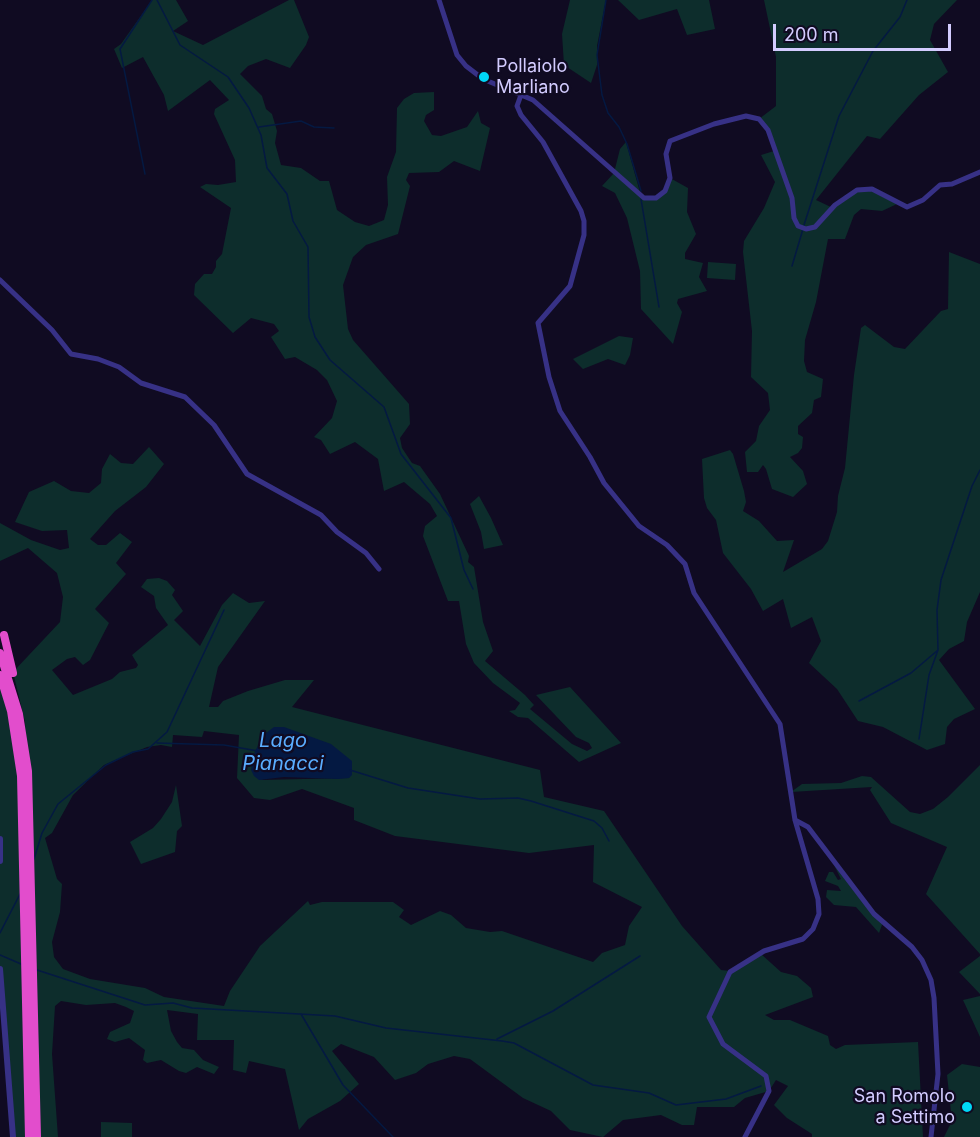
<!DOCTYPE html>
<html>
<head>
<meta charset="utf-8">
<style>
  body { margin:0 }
  #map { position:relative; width:980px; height:1137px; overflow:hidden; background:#100b22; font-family:Inter,sans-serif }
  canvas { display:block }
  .scale { position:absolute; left:773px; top:24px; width:178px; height:27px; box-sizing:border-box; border:3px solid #d3ccff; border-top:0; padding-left:8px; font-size:18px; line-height:21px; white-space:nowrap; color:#d3ccff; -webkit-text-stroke:4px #100b22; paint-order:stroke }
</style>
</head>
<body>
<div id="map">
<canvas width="980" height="1137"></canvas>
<div class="scale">200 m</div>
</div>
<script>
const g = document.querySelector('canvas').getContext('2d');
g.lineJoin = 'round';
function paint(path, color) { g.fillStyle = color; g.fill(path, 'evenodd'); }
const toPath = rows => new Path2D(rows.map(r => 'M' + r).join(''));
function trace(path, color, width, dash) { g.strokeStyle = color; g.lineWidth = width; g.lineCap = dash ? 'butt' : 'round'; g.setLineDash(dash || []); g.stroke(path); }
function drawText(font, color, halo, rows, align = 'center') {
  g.font = font + ' Inter,sans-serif'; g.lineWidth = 4.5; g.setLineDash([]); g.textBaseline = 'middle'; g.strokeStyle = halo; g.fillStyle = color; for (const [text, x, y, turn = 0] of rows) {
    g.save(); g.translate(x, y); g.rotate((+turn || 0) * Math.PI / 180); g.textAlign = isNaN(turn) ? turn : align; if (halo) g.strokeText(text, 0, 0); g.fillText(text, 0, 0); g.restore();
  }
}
const green = toPath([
  [152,0,176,0,188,21,173,31,203,45,289,0,294,0,309,37,306,45,290,68,266,59,248,66,240,74,262,96,266,109,272,114,277,131,275,143,281,165,301,168,320,181,329,181,337,210,355,222,369,226,384,220,388,205,387,177,396,152,397,108,404,99,414,93,434,92,434,110,426,115,424,121,432,135,441,136,467,127,478,111,481,123,490,128,480,171,454,161,439,172,409,173,406,180,410,186,398,234,366,245,353,257,343,285,348,329,353,340,409,404,410,424,400,438,402,448,412,463,420,466,440,494,469,556,468,562,474,567,483,622,493,651,485,661,525,695,534,705,530,709,572,744,587,751,592,748,589,743,576,737,536,695,570,687,621,743,579,762,528,718,518,717,509,711,515,710,520,703,493,683,474,663,466,644,459,601,448,601,423,536,425,526,437,516,430,504,404,482,384,491,378,459,355,442,330,454,321,440,314,437,332,418,337,401,327,380,317,370,295,357,285,359,271,337,279,331,274,324,251,318,233,333,194,295,195,284,204,274,212,274,216,267,216,261,222,254,231,208,200,187,206,184,218,185,236,182,235,160,214,114,215,109,229,100,210,80,168,111,164,95,143,57,122,68,114,49,121,44],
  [570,0,606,0,597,46,597,65,591,83,564,65,562,34],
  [618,0,709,0,715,29,687,35,677,9,639,20],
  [764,0,957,0,934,24,930,40,948,72,919,95,880,139,867,136,816,200,833,208,847,195,866,188,897,204,882,211,861,209,854,215,845,239,828,239,816,302,805,340,804,361,807,372,823,379,821,397,814,400,812,413,798,426,798,434,803,437,802,448,798,453,790,457,803,471,807,484,793,497,772,489,766,469,763,465,758,472,747,472,745,452,756,441,759,426,770,410,768,393,751,377,752,331,743,252,744,241,764,208,775,182,761,155,774,151,768,130,759,119,776,106,776,57],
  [626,142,641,196,649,199,665,191,670,178,688,188,687,212,696,234,685,253,685,259,703,263,699,277,707,291,678,299,677,303,682,312,673,344,641,309,640,271,627,218,615,193,602,186,614,173,620,149],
  [949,252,980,264,980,592,967,622,964,641,949,649,939,660,975,709,954,719,947,727,945,744,927,750,883,727,858,721,837,689,809,663,821,641,812,617,791,628,783,599,763,611,751,589,723,553,716,520,707,508,704,498,702,459,730,450,733,454,744,491,746,502,743,511,759,521,777,541,794,540,783,572,822,549,828,541,837,512,838,496,845,468,854,375,861,328,865,325,894,347,905,349,941,311,948,309],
  [708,262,736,264,735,280,707,278],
  [619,336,633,338,630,355,625,365,608,359,583,369,573,359],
  [149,447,164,464,146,487,115,511,90,539,98,545,106,545,120,533,132,542,116,563,126,574,95,609,109,623,90,660,83,665,75,657,67,659,52,670,73,695,112,679,120,672,136,668,138,665,132,655,168,625,156,608,154,596,141,587,147,579,159,578,167,581,175,590,172,595,183,611,174,620,200,646,222,605,233,593,249,603,265,601,218,667,209,707,218,707,223,701,248,691,285,680,314,680,292,707,540,770,544,797,604,811,682,926,721,970,730,971,761,954,781,972,797,976,811,988,813,997,765,1015,774,1020,790,1020,828,1036,830,1045,836,1049,845,1045,918,1042,923,1137,812,1137,812,1134,787,1118,774,1105,788,1086,776,1080,769,1091,745,1098,734,1107,697,1107,694,1125,682,1125,661,1115,623,1120,603,1137,570,1130,551,1111,523,1098,470,1059,454,1056,428,1064,416,1073,395,1080,374,1057,341,1044,332,1051,359,1084,340,1101,308,1119,299,1130,285,1069,249,1061,246,1073,233,1070,234,1040,197,1040,198,1014,167,1010,171,1031,177,1042,182,1048,194,1050,203,1060,219,1067,214,1074,197,1067,186,1073,179,1071,161,1060,147,1063,143,1060,145,1050,129,1038,115,1042,107,1039,110,1032,130,1023,134,1011,126,1007,115,1003,86,1005,61,1001,55,1006,52,1054,58,1137,37,1137,25,722,13,672,60,622,63,597,57,573,28,548,0,561,0,523,31,540,60,550,69,548,67,530,42,531,15,522,29,492,54,481,71,491,89,493,101,483,102,469,110,454,121,463,133,464],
  [204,731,239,735,237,778,254,798,270,800,302,789,354,808,354,820,395,836,529,853,594,845,593,882,642,907,629,926,625,945,602,953,593,962,502,931,490,932,466,928,451,915,440,911,411,925,399,917,404,910,393,902,322,902,310,905,308,901,260,946,230,991,224,1006,164,997,145,988,90,979,63,969,54,957,52,942,60,912,62,884,57,879,45,838,52,833,73,795,104,765,147,747,161,745,172,747,173,735,202,737],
  [352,761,349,778,259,780],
  [479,496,491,518,503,545,484,549,481,532,470,504],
  [0,675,17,745,29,1137,13,1137,0,969],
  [980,765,980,954,926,894,947,847,891,823,870,790,872,787,791,792,802,784,841,783,862,776,871,777,910,812,920,814,933,809,948,797],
  [176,785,182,826,177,831,175,852,141,864,130,842,153,828,161,819,172,802],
  [834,865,883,922,879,933,856,907,834,905,826,897,827,890,841,891,838,886,825,881,829,872,833,872,838,880,841,879],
  [980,956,980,994,959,972],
  [980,996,980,1037,963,1000],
  [962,1064,980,1067,980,1137,944,1137,952,1121,947,1075],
  [101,1122,132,1123,132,1137,101,1137]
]);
const water = toPath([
  [274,727,284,727,331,744,352,761,352,775,349,778,338,779,284,777,259,780,254,776,251,770,255,751,266,733]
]);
const stream = toPath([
  [157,0,180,45,228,77,249,108,261,135,267,168,287,194,293,221,308,247,309,317,315,337,330,360,384,407,401,454,451,518,464,570,473,589],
  [606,0,597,55,602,95,608,113,619,127,627,144,641,191],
  [259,127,301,121,314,127,334,128],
  [145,174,120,49,152,0],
  [641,199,659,307],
  [804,225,839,116,873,51,900,17,907,0],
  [792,266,803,229],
  [859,701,911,673,938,650],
  [919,739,929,675,938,650,937,610,941,580,972,486,980,470],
  [157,743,224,745,258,751],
  [350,770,408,788,480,799,518,798,531,801,594,821,602,828,609,841],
  [34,859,42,833,58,804,106,765,133,752,148,749,167,732,224,610],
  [0,933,20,894],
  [0,955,21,964],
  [37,970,145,1005,173,1003,192,1008,335,1016,386,1028,502,1041,514,1043,593,1085,649,1093,676,1105,726,1099,761,1086],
  [301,1014,343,1085,393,1137],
  [497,1039,553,1011,640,956]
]);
const minor = toPath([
  [439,0,457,55,466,66,483,79,533,100,644,198,656,198,665,191,670,178,666,154,670,141,714,124,746,116,759,119,768,130,792,198,794,218,798,226,806,229,815,227,835,205,857,190,872,189,907,207,923,200,940,185,952,184,980,172],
  [521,95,517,106,521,115,543,142,581,211,584,221,584,235,570,286,538,323,549,377,560,411,590,457,604,483,639,526,667,545,685,564,694,593,780,724,795,820,818,899,819,914,813,929,803,939,764,951,730,972,709,1017,723,1044,766,1076,769,1091,745,1137],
  [0,280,52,330,71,354,98,359,119,367,141,383,185,397,214,425,247,474,321,515,337,532,366,553,379,569],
  [795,820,808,827,874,914,912,947,922,960,931,980,934,998,938,1074,931,1137]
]);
const tertiary = toPath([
  [0,839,0,861],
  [0,969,13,1137]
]);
const trunk = toPath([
  [4,635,13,673],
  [0,653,19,714,28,771,37,1137],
  [0,675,11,711,21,776,29,1137]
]);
const markers = [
  [484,77,6,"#00d6f7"],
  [967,1107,6,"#00d6f7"]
];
const poiNames = [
  ["Pollaiolo",496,67],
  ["Marliano",496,88],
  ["San Romolo",955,1097,"right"],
  ["a Settimo",955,1118,"right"]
];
const waterNames = [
  ["Lago",283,741],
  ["Pianacci",283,764]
];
paint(green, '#0d2d2c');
paint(water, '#041942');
trace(stream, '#041942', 1.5);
trace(minor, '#373186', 5);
trace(tertiary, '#373186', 6);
trace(trunk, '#e24dcc', 8);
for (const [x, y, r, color] of markers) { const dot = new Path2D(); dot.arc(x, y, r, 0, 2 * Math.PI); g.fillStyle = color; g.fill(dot); trace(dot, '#100b22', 2); }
drawText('18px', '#d3ccff', '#100b22', poiNames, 'left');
drawText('italic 20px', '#5aadff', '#100b22', waterNames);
</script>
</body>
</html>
